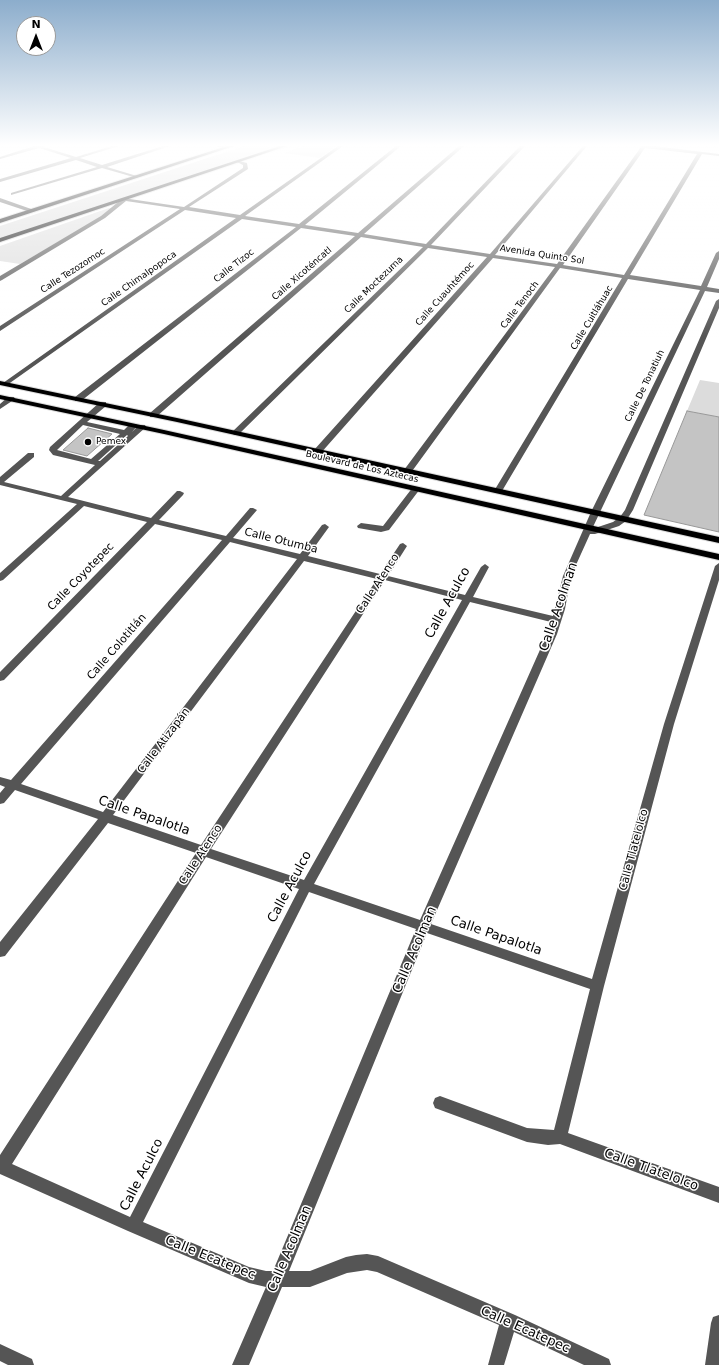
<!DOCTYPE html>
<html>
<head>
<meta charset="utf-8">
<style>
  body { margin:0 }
  #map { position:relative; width:719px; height:1365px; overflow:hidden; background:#fff; font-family:"DejaVu Sans",sans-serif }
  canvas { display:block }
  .north { position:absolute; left:16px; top:16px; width:40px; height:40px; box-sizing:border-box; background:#fff; border:1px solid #999; border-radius:50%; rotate:0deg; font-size:11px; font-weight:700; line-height:16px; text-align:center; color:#000 }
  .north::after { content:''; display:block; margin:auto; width:14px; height:18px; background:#000; clip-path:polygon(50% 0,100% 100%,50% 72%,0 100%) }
</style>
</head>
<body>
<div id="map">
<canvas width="719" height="1365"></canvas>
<div class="north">N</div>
</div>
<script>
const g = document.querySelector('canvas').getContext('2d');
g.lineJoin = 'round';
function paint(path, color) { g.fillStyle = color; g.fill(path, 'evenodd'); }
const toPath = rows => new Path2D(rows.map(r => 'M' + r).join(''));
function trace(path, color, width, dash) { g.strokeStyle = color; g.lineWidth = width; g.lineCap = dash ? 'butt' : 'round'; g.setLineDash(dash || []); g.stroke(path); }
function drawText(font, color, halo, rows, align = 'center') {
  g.font = font + ' "DejaVu Sans",sans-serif'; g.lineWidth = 3; g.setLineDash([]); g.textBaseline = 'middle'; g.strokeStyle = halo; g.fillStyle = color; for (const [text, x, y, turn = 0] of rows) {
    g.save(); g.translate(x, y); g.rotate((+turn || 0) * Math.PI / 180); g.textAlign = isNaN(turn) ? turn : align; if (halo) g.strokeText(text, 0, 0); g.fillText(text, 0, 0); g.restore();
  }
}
const green = toPath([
  [244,146,266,146,271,148,0,238,0,226],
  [304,146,336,146,320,158,284,153],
  [109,208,115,209,20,264,0,261,0,246],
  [700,380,719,383,719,417,687,411]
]);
const building = toPath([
  [687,411,719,417,719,532,644,515,687,411],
  [88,428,112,434,87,456,63,450,88,428]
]);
const minor = toPath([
  [34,146,45,146,44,147,76,157,112,146,119,146,80,158,102,165,163,146,170,146,107,167,137,176,137,178,102,168,11,195,11,193,97,167,76,160,0,182,0,179,71,158,39,148,0,159,0,157,34,146],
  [216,146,223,146,227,148,225,149,216,146],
  [338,146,343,146,245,216,299,224,396,146,401,146,305,225,358,233,459,146,464,146,364,234,426,244,520,146,525,146,431,245,490,254,583,146,587,146,495,255,557,264,641,147,640,146,654,146,719,154,719,156,702,154,630,275,701,286,716,253,719,251,719,259,707,287,719,289,719,293,705,291,592,529,613,522,620,517,625,510,716,301,719,299,719,308,633,510,626,521,619,526,595,534,590,534,571,576,565,609,557,634,431,924,592,979,664,724,715,566,719,563,719,580,674,724,604,986,568,1133,719,1187,719,1203,560,1144,548,1145,527,1142,435,1108,433,1103,435,1098,440,1096,527,1128,554,1130,590,989,427,933,289,1271,310,1271,346,1257,356,1255,367,1254,378,1256,515,1315,609,1359,611,1365,584,1365,514,1332,504,1365,488,1365,499,1325,377,1272,367,1270,347,1273,310,1287,282,1287,249,1365,232,1365,266,1287,249,1283,128,1231,0,1174,0,1155,196,853,108,823,5,956,0,957,0,942,98,819,15,790,4,803,0,804,0,793,5,787,0,785,0,777,11,780,222,540,155,524,4,680,0,681,0,672,147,522,84,506,3,580,0,581,0,573,77,504,0,485,0,477,28,453,34,453,34,457,4,482,61,496,95,465,53,455,49,450,50,447,100,402,106,402,106,406,87,422,124,430,130,424,136,424,137,426,132,432,139,425,145,425,146,427,68,497,151,518,177,491,180,491,184,493,183,495,159,520,226,536,250,508,253,508,257,510,233,538,300,554,322,525,325,524,329,527,308,556,380,574,400,544,403,543,407,546,388,576,465,595,481,567,485,564,489,567,473,597,553,616,563,576,591,512,700,290,628,279,502,491,498,493,494,491,622,278,560,268,410,474,407,474,403,472,404,470,555,267,493,258,320,454,317,454,313,452,314,450,487,257,428,248,238,435,235,435,231,433,423,247,361,237,156,417,150,417,150,413,355,236,301,228,81,401,75,401,75,397,296,227,242,219,7,385,3,385,3,383,236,218,185,210,0,331,0,326,180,209,126,201,105,218,2,280,0,281,0,276,101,216,123,198,184,207,243,168,243,165,237,162,239,161,247,163,248,169,189,207,240,215,338,146],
  [645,148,697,154,624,275,563,265,645,148],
  [83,425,120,434,91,459,57,450,83,425],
  [127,435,128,436,100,461,98,461,127,435],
  [230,542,297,559,103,812,21,784,230,542],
  [304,561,377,579,201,845,113,815,304,561],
  [385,580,462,600,304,880,211,849,385,580],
  [470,602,551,622,547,634,420,920,314,884,470,602],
  [206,857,299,889,130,1217,12,1164,206,857],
  [309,892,416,929,273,1271,266,1271,249,1267,143,1222,309,892],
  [0,198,34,210,35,211,30,212,0,202,0,198],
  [8,397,14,397,15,399,0,409,0,404,8,397],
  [413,487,419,487,420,489,389,530,381,532,358,528,357,526,361,523,383,526,413,487],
  [719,1315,719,1365,705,1365,711,1323,713,1317,719,1315],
  [0,1344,32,1359,34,1365,8,1365,0,1361,0,1344]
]);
const major = toPath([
  [227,146,234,146,0,223,0,219,227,146],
  [280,146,287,146,0,242,0,238,280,146],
  [0,381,177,418,719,537,719,543,177,422,0,385,0,381],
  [0,395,164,430,719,554,719,560,164,434,0,399,0,395]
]);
const markers = [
  [88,442,4,"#000"]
];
const farStreetnames = [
  ["Avenida Quinto Sol",542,255,9],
  ["Calle Tizoc",234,266,-38],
  ["Calle Tezozomoc",73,271,-33],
  ["Calle Xicoténcatl",302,274,-41],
  ["Calle Chimalpopoca",139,279,-35],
  ["Calle Moctezuma",374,285,-44],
  ["Calle Cuauhtémoc",445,294,-48],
  ["Calle Tenoch",520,305,-53],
  ["Calle Cuitláhuac",592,318,-59],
  ["Calle De Tonatiuh",645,386,-64],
  ["Boulevard de Los Aztecas",362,467,13]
];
const farPoinames = [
  ["Pemex",96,442]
];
const streetNames = [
  ["Calle Otumba",281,541,14],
  ["Calle Coyotepec",81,577,-46],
  ["Calle Atenco",378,584,-57],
  ["Calle Colotitlán",117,647,-49],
  ["Calle Atizapán",164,741,-53],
  ["Calle Tlatelolco",634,850,-75],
  ["Calle Atenco",201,855,-57]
];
const nearStreetnames = [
  ["Calle Aculco",448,603,-61],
  ["Calle Acolman",559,607,-71],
  ["Calle Papalotla",144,816,19],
  ["Calle Aculco",290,887,-62],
  ["Calle Papalotla",496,936,19],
  ["Calle Acolman",415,950,-67],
  ["Calle Tlatelolco",651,1170,20],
  ["Calle Aculco",142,1175,-63],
  ["Calle Acolman",290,1249,-67],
  ["Calle Ecatepec",210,1258,22],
  ["Calle Ecatepec",525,1330,24]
];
paint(green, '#dcdcdc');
paint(building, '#c4c4c4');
trace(building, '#999', 1);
trace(major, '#dbdbdb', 2);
paint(minor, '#555');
paint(major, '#000');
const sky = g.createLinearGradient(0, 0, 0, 337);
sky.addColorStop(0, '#8cadcc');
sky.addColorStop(0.43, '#fff');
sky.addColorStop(1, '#ffffff00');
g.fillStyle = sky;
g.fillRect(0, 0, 719, 337);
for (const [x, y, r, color] of markers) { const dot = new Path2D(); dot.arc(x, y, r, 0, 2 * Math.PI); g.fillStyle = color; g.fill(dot); trace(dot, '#fff', 1.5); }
drawText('9px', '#000', '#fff', farStreetnames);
drawText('9px', '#000', '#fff', farPoinames, 'left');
drawText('11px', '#000', '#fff', streetNames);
drawText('13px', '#000', '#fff', nearStreetnames);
</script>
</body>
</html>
